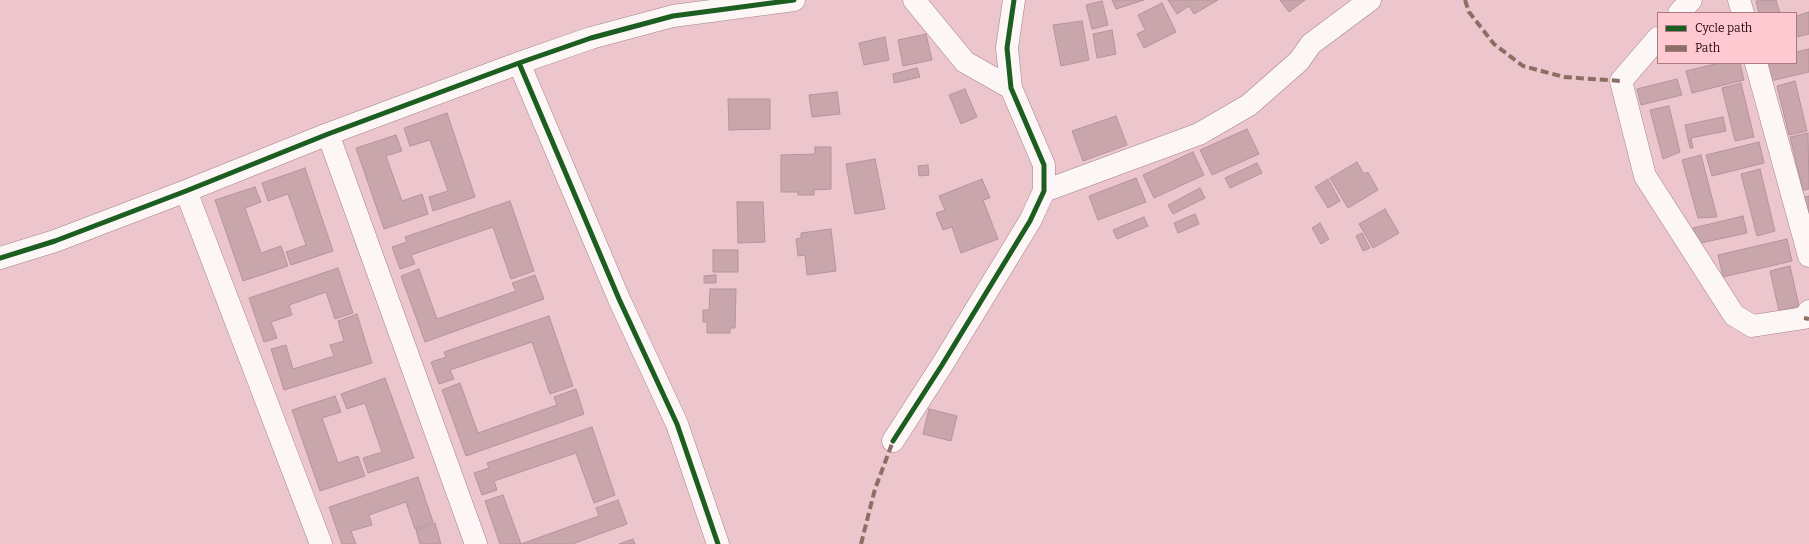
<!DOCTYPE html>
<style>
body{margin:0}
#map{position:relative;width:1809px;height:544px;overflow:hidden;background:#ecc6cc;font-family:Bitter,serif}
canvas{display:block}
.legend{position:absolute;left:1657px;top:12px;width:140px;height:52px;box-sizing:border-box;background:#ffc9d1;border:1px solid #a87b83;margin:0;padding:5px 7px;list-style:none;font-size:12px;color:#26070f}
.legend li{display:flex;align-items:center;gap:8px;height:20px}
.legend b{width:20px;border:1px solid #a87b83}
</style>
<div id="map">
<canvas width="1809" height="544"></canvas>
<ul class="legend">
<li><b style="height:5px;background:#1b5e20"></b>Cycle path</li>
<li><b style="height:5px;background:#8d6e63"></b>Path</li>
</ul>
</div>
<script>
const ctx = document.querySelector('canvas').getContext('2d');
ctx.lineJoin = 'round';
function fill(path, color) {
  ctx.fillStyle = color;
  ctx.fill(path, 'evenodd');
}
function shape(rows) {
  const path = new Path2D();
  for (const r of rows) {
    path.moveTo(r[0], r[1]);
    for (let i = 2; i < r.length; i += 2) path.lineTo(r[i], r[i + 1]);
  }
  return path;
}
function trace(path, color, width, dash) {
  ctx.strokeStyle = color;
  ctx.lineWidth = width;
  ctx.lineCap = dash ? 'butt' : 'round';
  ctx.setLineDash(dash || []);
  ctx.stroke(path);
}
const building = shape([
 [1112,0,1144,0,1116,9,1112,0],
 [1168,0,1218,0,1194,14,1189,6,1177,14,1168,0],
 [1280,0,1305,0,1289,12,1280,0],
 [1776,0,1780,13,1759,13,1756,1,1776,0],
 [1102,1,1108,25,1092,29,1086,5,1102,1],
 [1162,3,1176,32,1144,48,1137,34,1145,30,1138,15,1162,3],
 [1809,12,1809,34,1796,37,1796,16,1809,12],
 [1082,21,1089,60,1061,66,1053,25,1082,21],
 [1112,30,1116,54,1097,58,1093,34,1112,30],
 [926,34,932,60,903,66,898,40,926,34],
 [885,37,889,60,864,65,859,43,885,37],
 [1809,49,1809,72,1770,81,1766,63,1796,63,1796,52,1809,49],
 [1719,63,1740,63,1744,80,1692,93,1686,71,1719,63],
 [917,68,920,77,894,83,893,74,917,68],
 [1677,79,1682,95,1641,105,1637,89,1677,79],
 [1795,81,1807,131,1789,135,1777,86,1795,81],
 [1741,83,1754,137,1735,141,1722,88,1741,83],
 [965,89,977,117,961,124,949,95,965,89],
 [837,92,840,114,812,117,809,95,837,92],
 [728,99,770,99,770,129,729,130,728,99],
 [1669,106,1680,152,1663,159,1650,110,1669,106],
 [447,113,475,197,433,211,429,197,448,191,430,140,410,146,404,128,447,113],
 [1116,116,1127,145,1083,161,1072,131,1116,116],
 [1723,117,1726,131,1691,138,1693,148,1690,148,1685,125,1723,117],
 [1247,129,1259,154,1212,175,1200,150,1247,129],
 [1808,133,1809,189,1803,190,1790,137,1808,133],
 [396,135,402,151,386,156,402,201,422,194,428,214,384,229,356,148,396,135],
 [1759,142,1764,163,1712,176,1706,155,1759,142],
 [815,147,831,147,831,189,814,190,814,195,798,195,798,192,781,192,781,155,815,154,815,147],
 [1193,152,1204,175,1154,198,1143,175,1193,152],
 [1701,155,1717,217,1698,218,1682,160,1701,155],
 [875,159,885,209,855,214,846,164,875,159],
 [1357,162,1364,174,1368,172,1378,190,1348,208,1330,178,1357,162],
 [1257,163,1262,173,1230,188,1225,178,1257,163],
 [928,165,929,175,919,176,918,166,928,165],
 [305,168,333,251,291,265,286,252,306,245,288,194,268,201,262,183,305,168],
 [1760,169,1775,231,1757,236,1741,174,1760,169],
 [1136,178,1146,202,1098,220,1089,196,1136,178],
 [982,179,990,198,983,200,998,239,961,253,952,227,943,230,936,213,945,210,939,196,982,179],
 [1328,179,1340,201,1328,208,1315,187,1328,179],
 [255,187,261,202,245,208,261,253,281,246,288,266,243,281,215,200,255,187],
 [1200,188,1205,198,1173,214,1168,205,1200,188],
 [1809,196,1809,218,1800,198,1809,196],
 [510,201,534,271,511,279,493,227,411,255,415,264,400,269,392,247,407,242,405,237,510,201],
 [737,202,763,202,765,242,738,243,737,202],
 [1385,209,1399,233,1373,248,1359,224,1385,209],
 [1195,214,1199,224,1178,233,1174,223,1195,214],
 [1743,216,1747,233,1696,244,1693,228,1743,216],
 [1144,217,1148,226,1117,239,1113,230,1144,217],
 [1320,223,1329,239,1321,244,1312,228,1320,223],
 [831,229,836,271,807,275,805,255,798,256,796,239,801,238,801,233,831,229],
 [1362,233,1370,248,1363,251,1356,236,1362,233],
 [1787,239,1792,261,1723,277,1718,255,1787,239],
 [713,250,738,250,738,272,713,272,713,250],
 [1790,266,1799,306,1779,311,1770,271,1790,266],
 [338,268,353,313,335,319,326,292,289,305,292,315,271,322,277,338,264,342,249,298,338,268],
 [419,269,437,319,516,291,512,283,535,275,544,299,425,342,401,276,419,269],
 [716,275,716,283,704,283,704,276,716,275],
 [710,289,736,289,735,328,730,328,730,333,707,333,707,322,703,322,703,310,709,310,710,289],
 [357,314,372,363,284,390,271,349,286,345,293,369,334,356,330,345,344,341,338,321,357,314],
 [549,316,573,386,550,394,532,342,450,370,454,379,439,384,431,362,446,357,444,352,549,316],
 [385,378,414,458,368,473,363,458,382,452,365,403,347,409,341,394,385,378],
 [460,383,478,433,557,405,554,397,576,389,584,414,466,456,442,390,460,383],
 [335,396,341,412,322,418,338,463,358,456,365,476,320,491,292,410,335,396],
 [929,409,957,416,951,441,923,434,929,409],
 [592,427,615,495,594,503,576,453,494,481,497,490,482,495,474,473,489,468,487,463,592,427],
 [418,477,433,522,415,529,406,502,369,515,372,525,351,531,356,544,342,544,329,507,418,477],
 [503,495,521,544,500,544,485,501,503,495],
 [618,500,627,524,572,544,521,544,599,516,596,508,618,500],
 [435,523,441,544,420,544,416,530,435,523],
 [633,539,635,544,619,544,633,539]
]);
fill(building, '#c8a6ac');
trace(building, '#b4949a', 1);
const minor = shape([
 [914,0,965,62,1011,88],
 [1739,0,1743,13],
 [1679,13,1691,0],
 [1658,38,1621,81,1645,176,1734,315,1752,326,1804,318,1809,311],
 [519,63,619,299,677,424,718,544],
 [1756,63,1809,256],
 [328,134,476,544],
 [186,191,321,544],
 [1044,191,1199,134,1249,105,1299,61,1311,44,1370,0],
 [0,258,55,241,186,191,328,134,519,63,591,38,673,16,794,0],
 [893,441,942,365,1030,221,1044,191,1044,165,1011,88,1007,48,1014,0]
]);
trace(minor, '#a28388', 23);
trace(minor, '#fcf6f7', 22);
trace(shape([
 [1465,0,1469,12,1494,44,1523,66,1564,77,1621,81],
 [1804,318,1809,319],
 [861,544,875,489,893,441]
]), '#8d6e63', 4, [8, 4]);
trace(shape([
 [519,63,619,299,677,424,718,544],
 [0,258,55,241,186,191,328,134,519,63,591,38,673,16,794,0],
 [893,441,942,365,1030,221,1044,191,1044,165,1011,88,1007,48,1014,0]
]), '#1b5e20', 5);
</script>
